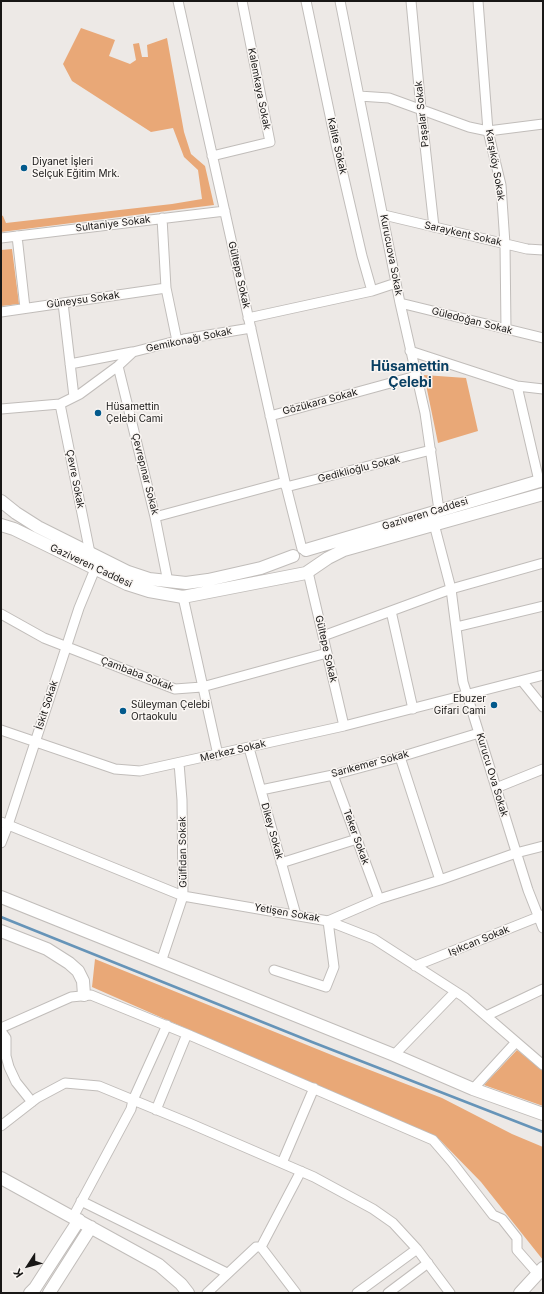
<!DOCTYPE html>
<meta charset="utf-8">
<style>
body{margin:0}
#map{position:relative;width:544px;height:1294px;overflow:hidden;background:#ede9e6;font-family:Inter,sans-serif}
canvas{display:block}
.frame{position:absolute;inset:0;border:2px solid #181716;pointer-events:none}
.north{position:absolute;left:8px;top:1246px;width:40px;height:40px;-webkit-text-stroke:3px #faf6f3;paint-order:stroke;rotate:234deg;font-size:11px;font-weight:700;line-height:16px;text-align:center;color:#181716}
.north::after{content:'';display:block;margin:auto;width:14px;height:18px;background:#181716;clip-path:polygon(50% 0,100% 100%,50% 72%,0 100%)}
</style>
<div id="map">
<canvas width="544" height="1294"></canvas>
<div class="frame"></div>
<div class="north">K</div>
</div>
<script>
const ctx = document.querySelector('canvas').getContext('2d');
ctx.lineJoin = 'round';
function fill(path, color) {
  ctx.fillStyle = color;
  ctx.fill(path, 'evenodd');
}
function shape(rows) {
  const path = new Path2D();
  for (const r of rows) {
    path.moveTo(r[0], r[1]);
    for (let i = 2; i < r.length; i += 2) path.lineTo(r[i], r[i + 1]);
  }
  return path;
}
function trace(path, color, width, dash) {
  ctx.strokeStyle = color;
  ctx.lineWidth = width;
  ctx.lineCap = dash ? 'butt' : 'round';
  ctx.setLineDash(dash || []);
  ctx.stroke(path);
}
function write(font, color, halo, rows, align = 'center') {
  ctx.font = font + ' Inter,sans-serif';
  ctx.lineWidth = 3;
  ctx.setLineDash([]);
  ctx.textBaseline = 'middle';
  ctx.strokeStyle = halo;
  ctx.fillStyle = color;
  for (const [text, x, y, turn = 0] of rows) {
    ctx.save();
    ctx.translate(x, y);
    ctx.rotate((+turn || 0) * Math.PI / 180);
    ctx.textAlign = isNaN(turn) ? turn : align;
    if (halo) ctx.strokeText(text, 0, 0);
    ctx.fillText(text, 0, 0);
    ctx.restore();
  }
}
fill(shape([
 [81,28,115,40,109,56,130,64,136,60,133,44,139,43,142,57,148,57,147,45,167,38,184,132,191,154,205,166,214,205,1,232,1,215,3,216,6,223,172,204,202,199,198,170,184,157,173,128,151,132,72,81,63,64],
 [12,249,19,304,1,306,1,250],
 [424,375,466,378,478,431,438,443],
 [95,959,344,1060,442,1098,512,1134,543,1147,543,1260,481,1182,440,1140,92,987],
 [517,1050,543,1071,543,1106,484,1085]
]), '#e9a877');
trace(shape([
 [1,917,312,1042,543,1132]
]), '#6694b8', 2.5);
const street = shape([
 [178,1,285,482,302,549],
 [306,1,336,144,362,256,372,291],
 [340,1,400,303,425,413,439,510],
 [411,1,421,109,434,227],
 [478,1,488,131,501,185,505,244,506,329],
 [359,96,389,98,469,127,488,131,543,124],
 [212,156,270,142,242,1],
 [384,215,527,249,543,250],
 [162,218,166,288,177,341],
 [17,236,25,308],
 [1,238,225,211],
 [63,303,74,397],
 [400,303,543,338],
 [1,312,166,288],
 [248,318,372,291,396,283],
 [410,351,517,386,543,389],
 [70,364,132,352],
 [118,366,155,517,168,582],
 [517,386,539,481],
 [60,404,90,553],
 [1,409,60,404,80,394,118,366,133,352,184,339,251,328],
 [270,416,416,376],
 [286,487,431,450],
 [155,517,285,482],
 [434,524,451,589,463,682,528,890,543,928],
 [308,572,344,726],
 [183,597,218,755],
 [391,611,413,709],
 [1,614,44,638,175,689,202,687,327,653],
 [456,627,543,606],
 [323,636,451,589,543,563],
 [522,681,543,707],
 [1,730,115,769,140,771,344,726,543,675],
 [249,748,296,915],
 [400,757,440,880],
 [333,775,379,899],
 [496,788,543,769],
 [261,790,333,775,400,757,479,733],
 [1,822,183,896,328,921,374,939,464,997,543,1065],
 [1,843,8,825,79,608,95,569],
 [281,863,357,839],
 [161,962,183,896,182,800,179,763],
 [415,966,543,915],
 [274,970,326,987,334,967,328,921,379,899,440,880,516,853,543,846],
 [486,1016,543,989],
 [1,1028,71,997,91,995,187,1034,433,1140,452,1162,493,1215,502,1219,517,1238,517,1250,538,1274],
 [1,1031,6,1038,6,1056,9,1067,16,1082,32,1102],
 [394,1055,455,992],
 [473,1089,516,1042],
 [156,1110,187,1034],
 [1,1126,37,1098,65,1083,99,1086,189,1123,314,1177,373,1209,393,1223,417,1249,450,1293],
 [282,1163,314,1088],
 [81,1201,227,1273],
 [73,1217,131,1109,133,1100,167,1025],
 [207,1293,256,1247,261,1247],
 [296,1293,261,1247,301,1171],
 [357,1293,417,1249],
 [388,1293,428,1263]
]);
const secondary = shape([
 [1,501,16,513,38,527,128,572,149,579,186,583,208,580,261,568,293,556],
 [1,525,14,529,127,584,149,591,183,597,306,573,328,558,344,550,543,494],
 [306,550,543,480],
 [1,897,394,1055,473,1089,543,1114],
 [1,931,47,949,69,963,78,971,83,981,84,995],
 [1,1178,159,1265,181,1284,188,1293],
 [30,1293,35,1288,79,1220],
 [49,1293,91,1227],
 [520,1293,543,1268]
]);
trace(street, '#c1bdba', 11);
trace(secondary, '#c1bdba', 14);
trace(street, '#fff', 9);
trace(secondary, '#fff', 12);
for (const [x, y, r, color] of [
 [24,168,4,"#035a8c"],
 [98,413,4,"#035a8c"],
 [494,705,4,"#035a8c"],
 [123,711,4,"#035a8c"]
]) {
  const dot = new Path2D();
  dot.arc(x, y, r, 0, 2 * Math.PI);
  ctx.fillStyle = color;
  ctx.fill(dot);
  trace(dot, '#faf6f3', 1.5);
}
write('10px', '#181716', '#faf6f3', [
 ["Kalemkaya Sokak",259,89,79],
 ["Paşalar Sokak",422,114,-96],
 ["Kalite Sokak",337,146,77],
 ["Karşıköy Sokak",495,165,80],
 ["Sultaniye Sokak",113,224,-7],
 ["Saraykent Sokak",463,234,13],
 ["Kurucuova Sokak",391,255,79],
 ["Gültepe Sokak",239,275,77],
 ["Güneysu Sokak",83,300,-8],
 ["Güledoğan Sokak",472,321,14],
 ["Gemikonağı Sokak",189,340,-12],
 ["Gözükara Sokak",320,402,-15],
 ["Gediklioğlu Sokak",359,469,-14],
 ["Çevrepınar Sokak",145,474,76],
 ["Çevre Sokak",75,479,79],
 ["Gaziveren Caddesi",425,514,-17],
 ["Gaziveren Caddesi",91,566,25],
 ["Gültepe Sokak",326,649,77],
 ["Çambaba Sokak",137,674,21],
 ["İskit Sokak",47,705,-72],
 ["Merkez Sokak",233,751,-13],
 ["Sarıkemer Sokak",370,764,-15],
 ["Kurucu Ova Sokak",492,775,73],
 ["Dikey Sokak",272,831,74],
 ["Teker Sokak",356,837,70],
 ["Gülfidan Sokak",183,852,-91],
 ["Yetişen Sokak",287,913,10],
 ["Işıkcan Sokak",479,941,-22]
]);
write('10px', '#181716', '#faf6f3', [
 ["Diyanet İşleri",32,162],
 ["Selçuk Eğitim Mrk.",32,174],
 ["Hüsamettin",106,407],
 ["Çelebi Cami",106,419],
 ["Ebuzer",486,699,"right"],
 ["Gifari Cami",486,711,"right"],
 ["Süleyman Çelebi",131,705],
 ["Ortaokulu",131,717]
], 'left');
write('bold 14px', '#093f62', '#faf6f3', [
 ["Hüsamettin",410,367],
 ["Çelebi",410,383]
]);
</script>
